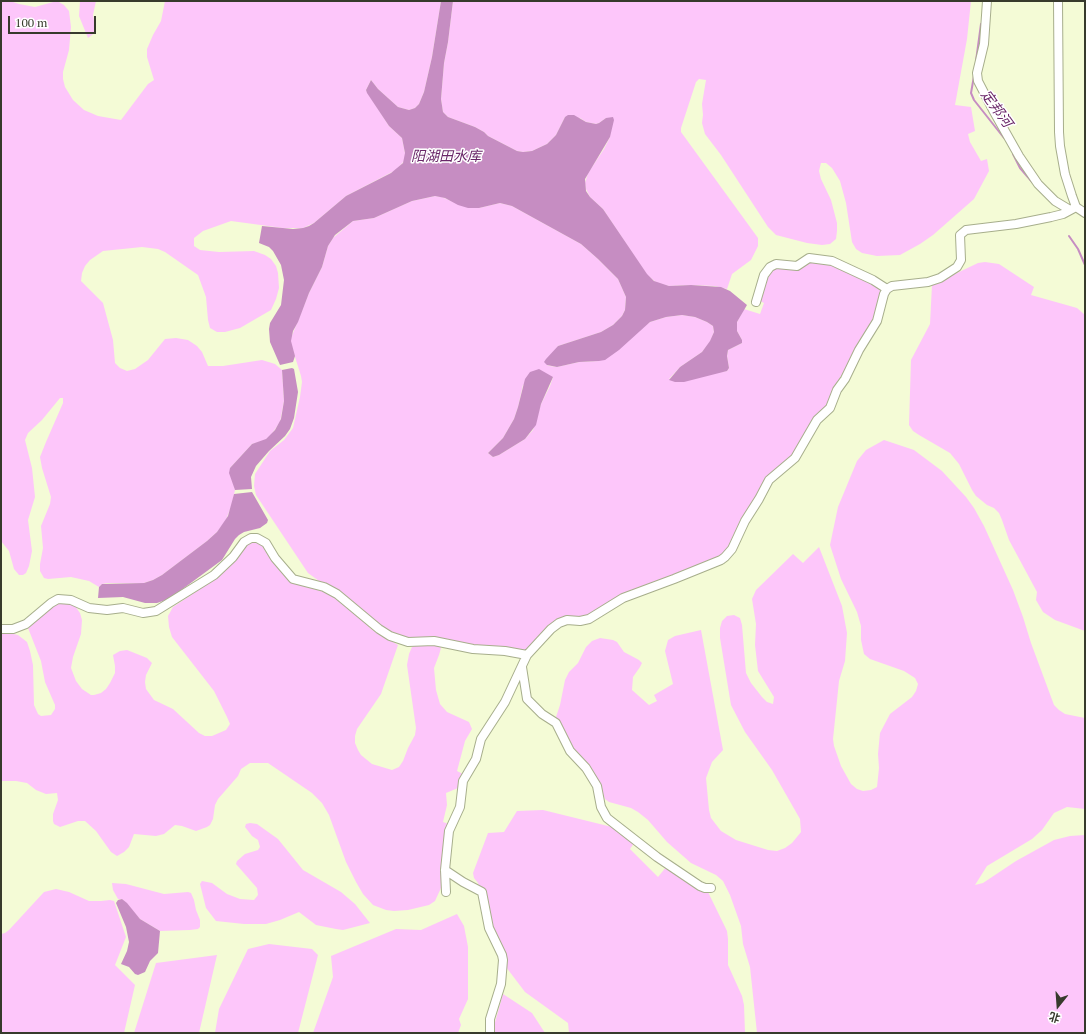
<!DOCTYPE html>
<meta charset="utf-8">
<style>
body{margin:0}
#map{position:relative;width:1086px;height:1034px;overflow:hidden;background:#f4fbd6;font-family:"PT Serif","Noto Sans SC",serif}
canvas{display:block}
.frame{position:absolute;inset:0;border:2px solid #373a2c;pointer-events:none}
.north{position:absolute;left:1038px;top:986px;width:40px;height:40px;-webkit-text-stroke:3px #fff;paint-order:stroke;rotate:197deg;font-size:11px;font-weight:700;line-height:16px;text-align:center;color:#373a2c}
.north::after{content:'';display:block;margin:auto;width:14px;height:18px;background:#373a2c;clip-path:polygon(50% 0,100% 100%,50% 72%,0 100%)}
.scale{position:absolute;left:8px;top:16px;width:88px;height:18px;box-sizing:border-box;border:2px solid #373a2c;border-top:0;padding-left:5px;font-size:12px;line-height:14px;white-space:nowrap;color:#373a2c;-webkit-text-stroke:3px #fff;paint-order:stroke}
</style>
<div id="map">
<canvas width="1086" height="1034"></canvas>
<div class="frame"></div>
<div class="north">北</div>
<div class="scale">100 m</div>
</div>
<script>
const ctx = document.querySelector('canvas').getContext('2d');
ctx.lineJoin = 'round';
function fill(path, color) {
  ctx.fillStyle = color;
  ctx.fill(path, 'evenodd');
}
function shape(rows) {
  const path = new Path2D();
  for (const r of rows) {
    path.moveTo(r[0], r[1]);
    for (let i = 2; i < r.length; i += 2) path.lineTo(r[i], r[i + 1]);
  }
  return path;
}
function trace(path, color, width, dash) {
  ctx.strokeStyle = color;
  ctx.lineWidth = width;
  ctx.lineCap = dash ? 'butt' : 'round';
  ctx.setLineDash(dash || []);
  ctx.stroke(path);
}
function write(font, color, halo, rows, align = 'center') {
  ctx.font = font + ' "PT Serif","Noto Sans SC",serif';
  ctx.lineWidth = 3;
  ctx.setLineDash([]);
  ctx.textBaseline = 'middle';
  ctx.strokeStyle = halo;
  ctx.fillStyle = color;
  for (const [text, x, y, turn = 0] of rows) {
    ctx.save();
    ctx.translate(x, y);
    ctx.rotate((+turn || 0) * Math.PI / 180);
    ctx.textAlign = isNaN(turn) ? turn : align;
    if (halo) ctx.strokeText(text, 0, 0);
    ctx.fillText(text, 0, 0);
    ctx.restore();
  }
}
fill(shape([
 [1,1,10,1,19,4,35,7,57,1,64,5,69,11,71,27,69,50,63,72,63,79,65,87,73,100,84,110,98,116,121,120,148,84,154,80,147,57,147,49,153,35,161,21,165,1,441,1,432,57,424,92,419,104,415,108,409,110,398,107,378,89,371,80,366,90,389,126,402,138,405,153,405,160,396,170,346,196,314,223,303,228,283,228,231,221,203,231,194,238,194,246,200,250,219,252,254,251,265,255,271,259,276,266,278,273,279,288,276,299,271,310,240,328,225,332,217,332,210,328,208,320,206,297,198,275,165,252,158,249,142,247,103,251,90,260,85,266,82,273,81,281,103,303,113,340,115,363,120,368,127,371,135,369,148,360,165,339,176,338,188,340,197,346,202,352,208,366,223,366,262,360,275,364,282,370,284,401,280,422,271,435,264,441,252,444,230,468,235,490,231,507,225,522,217,532,207,541,162,575,153,580,144,583,107,583,102,584,99,587,89,581,71,577,48,579,44,578,40,571,40,564,43,548,41,526,50,504,51,497,42,468,40,457,46,442,63,403,63,398,60,398,42,420,28,433,25,440,32,468,35,497,28,520,32,551,29,566,26,573,23,575,19,575,14,569,9,551,1,541],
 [80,1,96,1,93,15,96,32,88,38,79,16],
 [453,1,971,1,967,39,955,105,971,107,975,131,968,134,970,142,981,161,987,159,989,171,974,199,933,235,920,244,900,255,877,256,862,253,856,249,852,242,846,203,840,181,832,168,826,163,821,163,819,171,821,179,831,200,837,223,837,231,836,239,830,244,822,245,807,243,776,235,768,227,721,155,705,134,702,123,703,115,702,104,706,80,699,79,696,82,681,128,681,132,758,238,758,246,751,260,732,274,727,289,715,286,691,285,669,286,657,283,647,275,603,209,590,197,586,189,585,183,588,173,604,149,610,137,606,118,599,123,596,124,586,122,580,118,565,117,556,135,547,144,532,151,523,152,517,151,488,136,484,132,475,127,448,117,443,112,441,99,444,63,448,42],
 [435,196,442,197,451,201,479,208,500,203,512,206,581,244,598,259,618,279,626,297,625,310,622,316,613,325,601,332,558,346,547,365,550,366,557,367,579,362,599,361,650,322,666,317,682,315,695,317,707,322,713,326,714,332,710,342,702,352,680,367,669,379,727,371,729,368,727,356,728,350,742,343,742,340,737,331,737,322,744,309,760,314,764,303,758,300,766,274,775,267,801,267,815,261,826,263,843,269,882,289,873,320,856,348,841,376,833,388,827,406,814,418,791,456,765,478,756,497,741,519,726,551,719,557,673,576,621,594,587,616,580,617,566,616,557,619,548,626,528,650,520,650,417,641,394,635,308,573,256,495,254,486,255,474,270,451,284,440,293,428,300,397,302,382,301,376,291,344,291,338,309,293,322,267,328,246,333,238,353,221,374,218,412,201],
 [553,377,550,386,541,404,533,430,525,439,499,455,493,457,488,453,503,438,514,419,518,407,523,385],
 [985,262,999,264,1034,287,1031,295,1077,308,1085,315,1085,631,1055,620,1043,612,1036,600,1037,592,1009,540,1002,520,999,513,994,508,987,505,976,496,972,490,959,464,950,453,919,435,913,431,909,425,911,360,930,324,932,285,978,263],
 [884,440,914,450,942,471,966,497,974,508,984,526,1013,590,1023,617,1031,643,1054,705,1059,710,1065,714,1085,718,1085,809,1067,807,1054,813,1042,830,1032,839,987,866,975,885,983,883,1016,861,1054,840,1070,836,1085,835,1085,1033,757,1033,750,967,743,944,741,926,730,895,723,881,716,875,691,863,667,842,648,820,638,812,631,808,609,802,605,799,599,783,569,746,556,722,556,717,560,705,565,680,569,672,578,663,586,647,592,641,600,638,613,640,617,642,624,652,639,660,642,663,640,667,633,677,632,690,649,705,657,701,654,695,673,684,665,651,668,640,675,636,701,630,723,750,712,762,706,778,709,810,711,818,721,831,736,840,768,850,777,851,785,848,792,843,801,832,800,819,772,770,745,732,731,705,720,638,720,628,722,621,727,616,734,615,740,618,742,625,746,673,751,683,762,697,767,702,773,704,774,697,758,671,755,645,756,624,752,599,756,590,793,554,803,563,819,547,842,606,847,633,845,661,839,681,833,739,834,746,841,766,851,784,857,789,863,791,871,790,877,787,879,768,878,754,880,733,890,714,912,697,916,691,918,684,915,678,904,671,870,659,864,654,861,640,861,626,857,612,841,579,830,545,838,507,857,461,866,450],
 [251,542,258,543,267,549,290,580,299,585,332,594,350,605,371,629,398,645,381,694,357,729,355,736,355,743,358,750,361,755,372,764,392,770,399,767,403,761,408,748,415,735,416,728,407,665,409,654,412,647,418,645,439,645,441,648,439,655,434,668,436,690,440,704,447,712,469,722,472,729,465,741,457,771,463,774,458,788,446,793,447,805,443,822,449,824,443,856,441,888,435,901,429,905,408,910,394,911,386,910,373,905,363,894,356,882,346,862,329,815,322,803,312,793,268,763,250,763,241,769,238,776,218,799,215,805,213,819,210,825,207,827,196,831,182,826,175,825,164,834,156,836,134,834,129,847,124,852,117,856,111,852,96,831,85,821,78,821,60,827,54,824,53,821,53,814,58,800,57,793,46,794,36,790,27,783,16,781,1,781,1,631,18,635,27,642,30,651,33,665,34,705,38,714,41,716,51,715,55,709,55,705,45,682,41,661,28,628,55,605,65,601,75,606,80,613,82,620,81,634,73,657,71,668,76,681,82,689,91,695,94,695,101,693,106,689,110,683,115,673,115,666,113,655,120,651,127,650,147,658,152,663,146,675,145,682,146,689,154,700,173,709,199,733,205,736,212,736,226,730,230,724,227,717,214,691,172,637,169,627,168,616,173,607,221,575,248,544],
 [543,810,612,827,634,843,630,849,658,877,667,866,708,892,727,931,728,939,728,965,742,996,744,1005,745,1033,569,1033,568,1023,525,992,506,967,478,883,474,878,473,873,488,833,504,832,517,811],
 [250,823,257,824,278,839,303,870,341,892,355,904,370,923,343,930,336,929,316,925,299,912,280,920,266,924,244,924,216,921,206,908,200,884,202,881,212,883,227,894,240,899,254,900,258,895,257,888,236,864,237,861,245,854,258,850,260,847,258,840,252,836,245,827,246,824],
 [112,883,126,884,164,894,188,892,191,893,194,900,196,910,200,920,200,927,198,929,190,930,160,931,140,919,122,899,118,899,113,890],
 [56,889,69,892,89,901,101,901,110,900,114,901,126,937,115,965,135,985,124,1033,1,1033,1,934,5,933,9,930,44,892],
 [457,914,464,926,468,947,468,999,459,1019,461,1025,458,1033,313,1033,333,977,331,956,396,929,421,930],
 [269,944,312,949,318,955,298,1033,215,1033,219,1009,248,949],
 [217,955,199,1033,134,1033,156,963],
 [503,994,532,1013,545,1033,492,1033]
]), '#fdc6fa');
fill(shape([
 [441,1,453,1,448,42,444,63,441,99,443,112,448,117,475,127,484,132,488,136,517,151,523,152,532,151,547,144,556,135,565,117,568,115,574,115,586,122,596,124,599,123,606,118,613,117,614,120,610,137,585,179,586,191,590,197,603,209,647,274,654,281,669,286,691,285,721,287,730,291,747,305,737,322,737,331,742,340,742,343,728,350,727,356,729,368,727,371,684,382,675,382,669,380,680,367,702,352,710,341,714,332,713,326,707,322,695,317,682,315,666,317,650,322,619,350,605,360,599,361,579,362,557,367,547,365,544,362,546,359,558,346,601,332,613,325,622,316,625,310,626,297,618,279,598,259,581,244,512,206,500,203,479,208,468,208,458,205,445,198,435,196,412,201,374,218,353,221,335,235,328,246,322,267,309,293,298,322,293,331,291,341,295,356,293,362,280,365,270,342,269,329,270,323,281,305,284,280,281,265,273,251,269,247,259,243,262,226,293,229,303,228,309,226,314,223,346,196,391,173,403,163,405,153,402,138,389,126,367,93,366,90,371,80,378,89,398,107,409,110,415,108,419,104,424,92,432,57],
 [292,368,294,369,298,392,294,418,290,429,285,436,269,451,256,466,251,477,252,489,235,490,229,473,230,468,252,444,266,439,275,430,281,419,284,401,282,370],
 [539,369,553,377,541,404,536,425,525,439,499,455,493,457,488,453,503,438,514,419,518,407,525,379,530,372],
 [252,492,268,520,267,523,260,528,244,532,239,535,235,539,222,560,169,599,157,603,145,603,123,597,98,598,99,587,102,584,144,583,153,580,162,575,207,541,217,532,228,516,234,494],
 [122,899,127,903,140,919,160,931,158,953,150,961,145,972,138,975,135,974,129,967,121,964,127,951,129,942,126,927,116,903,118,900]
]), '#c68dc2');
trace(shape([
 [976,61,981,24],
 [974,76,971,93,974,100,1004,138],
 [1013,154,1020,168,1033,183],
 [1069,236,1078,249,1085,265]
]), '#c68dc2', 2);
const minor = shape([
 [987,1,984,44,977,73,978,81,993,110,1019,156,1038,184,1055,201,1070,210],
 [1058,1,1059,132,1060,146,1065,174,1072,196,1076,207,1085,213],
 [756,302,764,275,770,267,776,264,797,266,809,258,832,261,873,280,887,289],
 [1,629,13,629,26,624,51,603,58,599,71,600,89,608,107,610,123,608,143,613,156,611,214,575,233,557,244,542,251,538,257,538,266,543,275,558,293,579,324,587,337,594,379,629,390,636,408,642,434,641,473,649,505,651,527,655],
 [522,667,527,699,542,714,556,723,570,751,586,768,597,786,601,807,607,818,657,857,700,886,705,888,711,888],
 [445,870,463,882,482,892,489,928,502,955,503,960,501,984,490,1019,490,1033],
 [446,892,445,870,449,831,460,807,463,781,476,759,481,739,505,702,527,655,551,629,559,623,567,620,580,621,589,619,623,598,674,579,721,560,725,557,732,549,745,521,759,499,769,480,795,458,817,420,830,408,837,390,845,379,859,350,877,321,884,294,887,289,892,286,928,282,940,278,957,267,961,260,960,235,966,230,1016,224,1051,217,1063,214,1076,207]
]);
trace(minor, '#a7ae8c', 10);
trace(minor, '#fff', 8);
write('italic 14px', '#692668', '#fff', [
 ["定邦河",996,109,54],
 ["阳湖田水库",446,157]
]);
</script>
